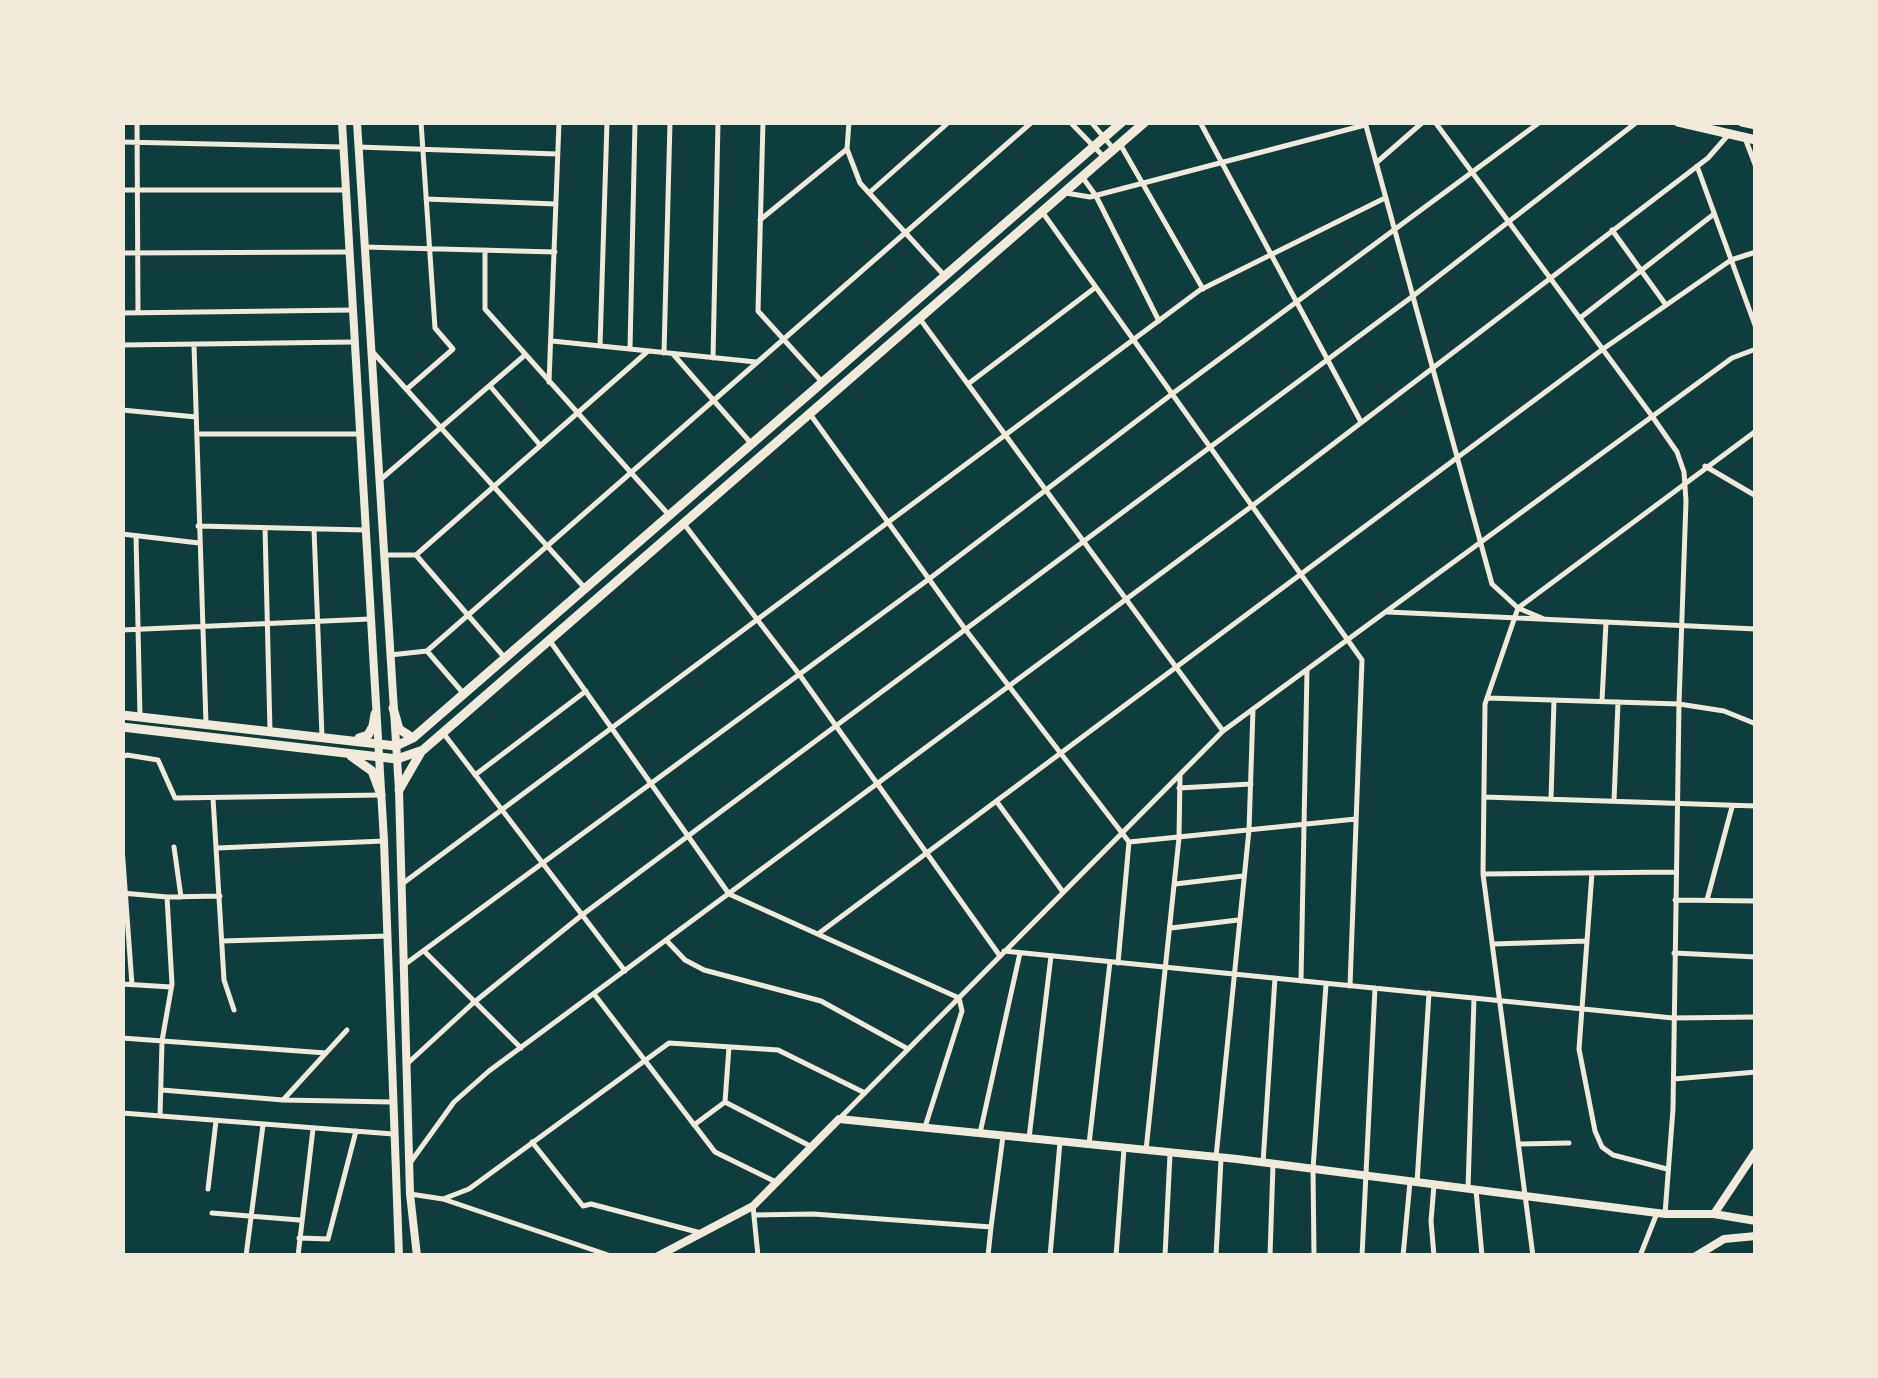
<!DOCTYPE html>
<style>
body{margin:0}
#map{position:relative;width:1878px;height:1378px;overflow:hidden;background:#0f3d3e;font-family:Spectral,serif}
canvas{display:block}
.frame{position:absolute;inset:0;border:125px solid #f1e9da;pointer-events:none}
</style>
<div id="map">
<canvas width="1878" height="1378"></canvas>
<div class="frame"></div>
</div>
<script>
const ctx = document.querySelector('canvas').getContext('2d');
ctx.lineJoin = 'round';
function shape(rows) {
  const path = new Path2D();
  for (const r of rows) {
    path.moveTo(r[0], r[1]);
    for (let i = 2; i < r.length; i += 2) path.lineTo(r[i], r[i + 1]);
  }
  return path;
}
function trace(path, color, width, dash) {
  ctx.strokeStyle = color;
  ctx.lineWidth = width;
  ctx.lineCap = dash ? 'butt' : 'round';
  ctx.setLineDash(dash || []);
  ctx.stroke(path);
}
trace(shape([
 [137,122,138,312],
 [763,122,758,311,823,383],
 [849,122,847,149,860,183,943,274],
 [1070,122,1103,156],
 [1091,122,1112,147],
 [1200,122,1361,422],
 [1365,122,1492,584,1518,608,1544,619],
 [1435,122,1652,416,1677,452,1684,472,1686,501,1679,704,1673,1109,1665,1214],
 [1745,138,1756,167],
 [122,142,343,147],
 [1120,144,1203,289],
 [358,147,557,154],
 [1376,163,1423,122],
 [1697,166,1756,328],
 [1083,178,1096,196,1159,321],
 [122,190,344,190],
 [869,193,949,122],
 [1066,193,1090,197,1365,125],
 [426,199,556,204],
 [1043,213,1362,660,1350,986],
 [760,220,847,149],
 [1612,230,1666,305],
 [364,247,555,252],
 [485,250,485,309,668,514],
 [122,253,349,252],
 [122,313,353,310],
 [1580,318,1714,214],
 [920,319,1223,731],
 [552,341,756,362],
 [122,345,354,342],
 [194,345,206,724],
 [600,346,607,122],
 [630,349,635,122],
 [371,350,584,587],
 [664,353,670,122],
 [673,354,750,442],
 [713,358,718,122],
 [549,382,559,122],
 [968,384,1096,287],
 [490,386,540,445],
 [407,389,453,349,435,328,421,122],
 [122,410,196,417],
 [810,414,965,629,1129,842,1356,819],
 [197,434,359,434],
 [1705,466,1756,496],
 [380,480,525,355],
 [684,524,799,674,1000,956],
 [198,526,365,530],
 [265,528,270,731],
 [314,529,322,737],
 [122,534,199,543],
 [136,536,140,717],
 [383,555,416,555,648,351],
 [416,555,505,658],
 [1388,612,1756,629],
 [122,630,370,619],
 [550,641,729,894,959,998,962,1011,925,1127],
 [427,651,464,694],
 [390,655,427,651,1032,122],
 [1488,698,1679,704,1724,711,1756,724],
 [1602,701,1606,622],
 [444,734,625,971],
 [122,757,127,755,158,760,175,798,381,795],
 [475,775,586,691],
 [1179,788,1251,784],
 [1484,797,1756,806],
 [213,798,224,980,234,1010],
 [1551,799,1554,700],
 [1614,801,1618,702],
 [997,802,1063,892],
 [122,847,132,985],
 [174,847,181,897],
 [217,848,384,841],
 [1592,873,1579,1049,1595,1131,1602,1147,1613,1155,1667,1169],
 [1483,874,1675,872],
 [402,884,1200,290,1385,198],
 [1175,884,1243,876],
 [122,893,167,897,220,896],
 [1675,900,1756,901],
 [1707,900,1732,807],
 [1171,928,1238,920],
 [818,934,1603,349,1731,260,1756,252],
 [666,940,685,960,704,970,821,1001,908,1049],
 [222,941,388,936],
 [1493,944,1587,941],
 [424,951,521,1048],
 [1004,951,1673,1018,1756,1017],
 [1674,953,1756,957],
 [1118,963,1129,842],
 [404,965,929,579,1172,394,1540,122],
 [1301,981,1307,670],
 [122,984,171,987],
 [594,994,715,1152,776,1182],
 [347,1030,283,1100,392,1102],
 [122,1038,326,1053],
 [408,1063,472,1004,582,915,1413,296,1637,122],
 [1674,1079,1756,1072],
 [162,1090,283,1100],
 [725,1102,729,1047],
 [122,1113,393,1134],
 [160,1116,162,1041,172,984,167,897],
 [839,1119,1223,731,1732,358,1756,349],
 [694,1125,725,1102,812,1147],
 [980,1133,1020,953],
 [1029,1138,1051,956],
 [532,1142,583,1206,591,1204,701,1233],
 [1089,1144,1110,962],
 [1520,1144,1569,1143],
 [1146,1150,1179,838,1180,775],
 [1216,1157,1249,830,1253,709],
 [410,1163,454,1102,489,1071,1252,506,1708,158,1729,134],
 [1263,1163,1275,978],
 [1417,1183,1429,993],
 [1434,1185,1431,1221,1434,1256],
 [208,1189,216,1121],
 [1468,1189,1474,998],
 [1476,1190,1482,1256],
 [410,1194,443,1199,611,1256],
 [443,1199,469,1189,669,1043,778,1050,865,1093],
 [753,1206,758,1256],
 [212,1213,299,1220],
 [754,1215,813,1214,991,1227,988,1256],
 [991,1227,1003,1136],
 [299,1238,328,1239,356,1131],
 [246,1256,263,1125],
 [298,1256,313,1129],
 [1050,1256,1060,1142],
 [1116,1256,1124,1149],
 [1165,1256,1170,1154],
 [1216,1256,1221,1159],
 [1270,1256,1273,1164],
 [1314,1256,1313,1169,1326,984],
 [1362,1256,1375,988],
 [1403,1256,1410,1182],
 [1533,1256,1483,874,1485,704,1518,608,1756,431],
 [1640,1256,1657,1213]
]), '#f1e9da', 5);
trace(shape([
 [1714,1214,1756,1151],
 [658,1256,753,1206,839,1119,1237,1159,1665,1214,1714,1214,1756,1221],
 [1696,1256,1724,1239,1756,1236]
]), '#f1e9da', 8);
trace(shape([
 [342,122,384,841,399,1256],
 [357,122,399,790,410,1194,417,1256]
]), '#f1e9da', 8);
trace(shape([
 [1678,122,1756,140],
 [1742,122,1756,125],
 [393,708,399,729,413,738],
 [122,715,396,746,413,738,1122,122],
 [122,727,397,759,423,750,1145,122],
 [359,738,368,735,373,726,375,714],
 [351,756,372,771,381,795],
 [399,790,421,752]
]), '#f1e9da', 9);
</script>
